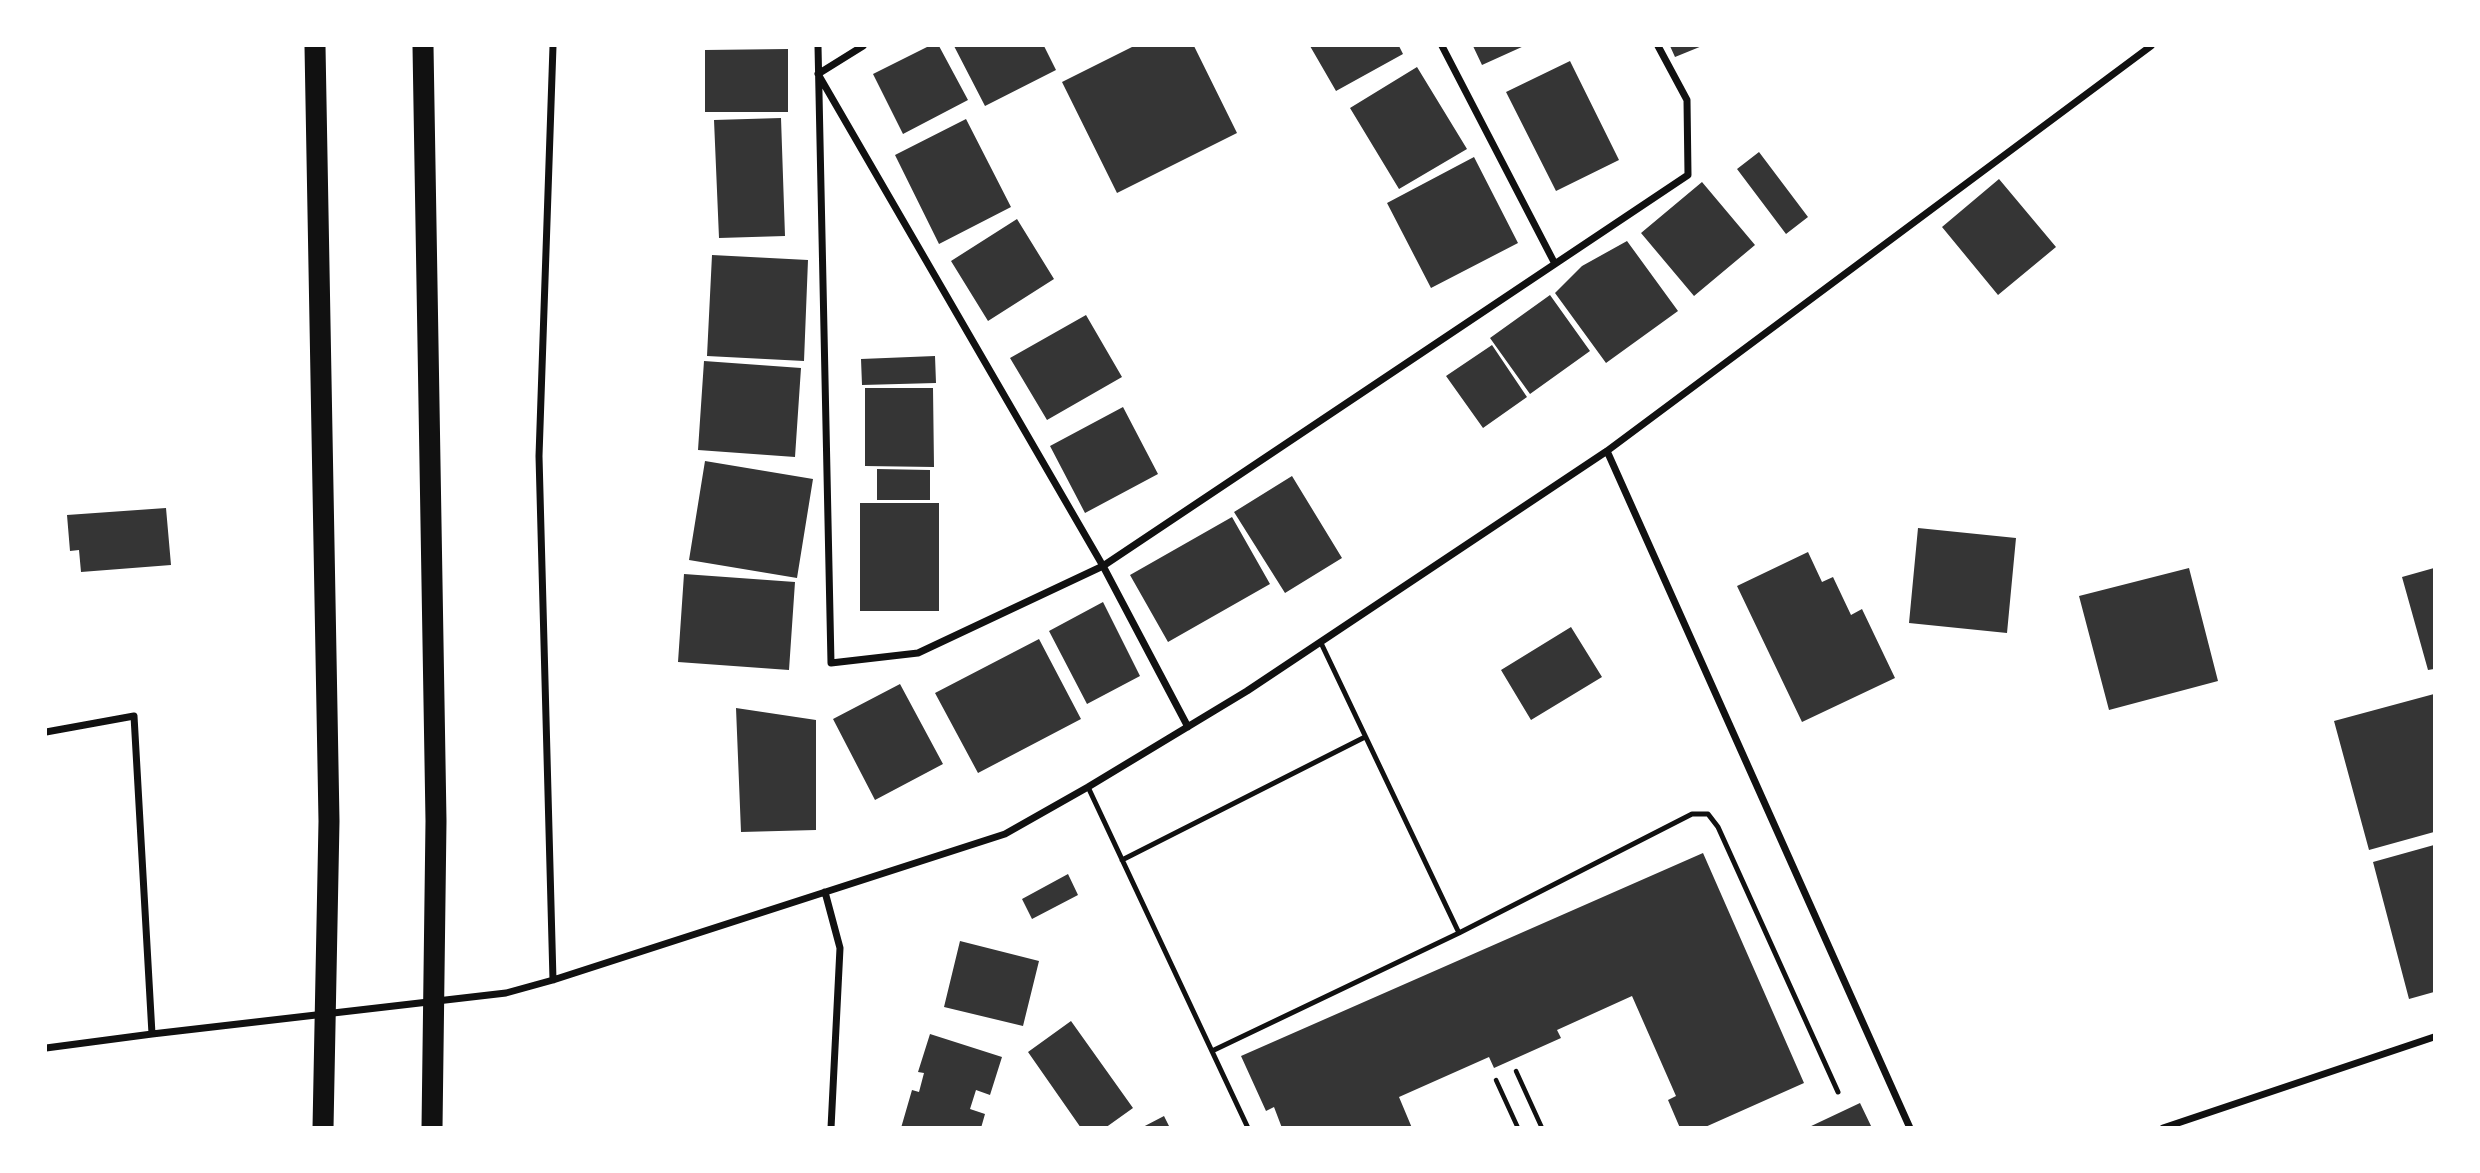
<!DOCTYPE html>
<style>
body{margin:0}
#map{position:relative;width:2480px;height:1173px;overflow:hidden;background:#fff;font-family:Helvetica,sans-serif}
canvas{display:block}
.frame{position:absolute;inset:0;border:47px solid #fff;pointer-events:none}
</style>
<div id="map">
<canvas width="2480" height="1173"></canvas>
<div class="frame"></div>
</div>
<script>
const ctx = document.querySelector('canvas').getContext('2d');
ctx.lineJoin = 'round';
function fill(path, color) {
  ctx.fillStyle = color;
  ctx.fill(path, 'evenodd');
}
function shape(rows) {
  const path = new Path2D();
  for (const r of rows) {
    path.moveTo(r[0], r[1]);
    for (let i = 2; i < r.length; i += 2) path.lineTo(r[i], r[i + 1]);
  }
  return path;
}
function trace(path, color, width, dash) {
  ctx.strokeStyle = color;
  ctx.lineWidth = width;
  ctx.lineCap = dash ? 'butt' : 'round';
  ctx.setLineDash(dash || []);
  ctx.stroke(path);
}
fill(shape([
 [929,46,939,46,968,100,903,134,873,74],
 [954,46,1044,46,1056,70,985,106],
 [1134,46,1194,46,1237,133,1117,193,1062,82],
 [1310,46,1399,46,1403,54,1336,91],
 [1473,46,1524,46,1482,65],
 [1670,46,1702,46,1675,57],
 [788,49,788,112,705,112,705,50],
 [1570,61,1619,160,1556,191,1506,92],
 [1417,67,1467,149,1399,189,1350,108],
 [781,118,785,236,719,238,714,120],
 [966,119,1011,207,939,244,895,155],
 [1759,152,1808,217,1786,234,1737,169],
 [1474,157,1518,243,1431,288,1387,203],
 [1999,179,2056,247,1998,295,1942,227],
 [1702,182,1755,245,1694,296,1641,233],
 [1017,219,1054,279,988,321,951,261],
 [1627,241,1678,311,1606,363,1555,293,1582,266],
 [712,255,808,260,804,361,707,356],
 [1550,295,1590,351,1530,394,1490,338],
 [1086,315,1122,377,1047,420,1010,358],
 [1492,345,1527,397,1483,428,1446,376],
 [935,356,936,383,862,385,861,359],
 [704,361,801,368,795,457,698,450],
 [865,388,933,388,934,467,865,466],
 [1123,407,1158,474,1085,513,1050,446],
 [705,461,813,479,797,578,689,560],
 [877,469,930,470,930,500,877,500],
 [1292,476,1342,558,1285,593,1234,512],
 [860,503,939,503,939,611,860,611],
 [166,508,171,565,81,572,79,550,70,551,67,515],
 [1232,517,1270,584,1168,642,1130,575],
 [1918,528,2016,538,2007,633,1909,623],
 [1808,552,1822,582,1833,577,1851,615,1862,609,1895,678,1802,722,1737,586],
 [2189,568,2218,681,2109,710,2079,596],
 [2434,568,2434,669,2428,670,2402,577],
 [684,574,795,582,789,670,678,662],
 [1103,602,1140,676,1087,704,1049,631],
 [1571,627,1602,677,1531,720,1501,670],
 [1039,639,1081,719,978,773,935,693],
 [900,684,943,764,875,800,833,719],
 [2434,694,2434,832,2369,850,2334,721],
 [736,708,816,720,816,830,741,832],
 [2434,845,2434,992,2409,999,2373,862],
 [1703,853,1804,1083,1703,1128,1680,1128,1668,1100,1676,1096,1632,996,1557,1030,1561,1038,1494,1068,1489,1057,1399,1097,1412,1128,1282,1128,1274,1107,1266,1111,1241,1056],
 [1068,874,1078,895,1032,919,1022,899],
 [960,941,1039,961,1023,1026,944,1007],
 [1071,1021,1133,1108,1105,1128,1081,1128,1028,1052],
 [930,1034,1002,1057,990,1095,976,1090,970,1109,985,1114,981,1128,901,1128,912,1090,919,1092,924,1073,918,1072],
 [1860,1103,1872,1128,1807,1128],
 [1164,1116,1170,1128,1141,1128]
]), '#353535');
trace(shape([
 [1516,1071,1542,1128],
 [1496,1080,1518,1128]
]), '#111', 4.5);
trace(shape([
 [1321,643,1459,933],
 [1088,787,1248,1128],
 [1122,860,1365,737],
 [1212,1051,1459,933,1692,814,1708,814,1718,827,1838,1092]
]), '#111', 5);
trace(shape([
 [818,46,831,663,918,653,1103,566,1688,175,1687,100,1658,46],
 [863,46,818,74,1103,566,1188,727],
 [1442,46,1554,262],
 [1607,451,1910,1128],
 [46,732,134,716,152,1034],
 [825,892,840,948,831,1128],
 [553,980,539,456,553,46],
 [46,1048,152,1034,506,993,553,980,1005,834,1088,787,1247,691,1607,451,2151,46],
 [2163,1128,2434,1037]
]), '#111', 7);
trace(shape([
 [315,46,329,821,323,1128],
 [423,46,436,821,432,1128]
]), '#111', 21);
</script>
